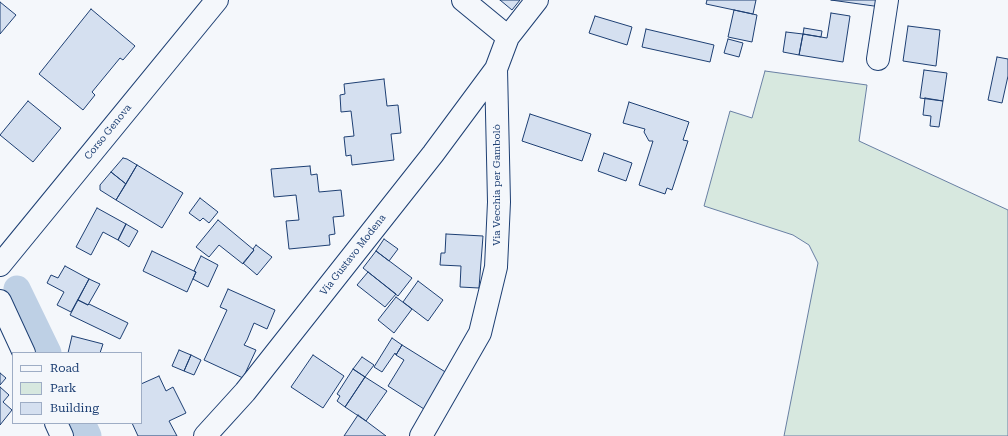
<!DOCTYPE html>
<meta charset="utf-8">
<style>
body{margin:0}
#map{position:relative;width:1008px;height:436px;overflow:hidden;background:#f4f7fb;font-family:"Roboto Serif",serif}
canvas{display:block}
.legend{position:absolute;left:12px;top:352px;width:130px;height:72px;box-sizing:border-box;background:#f4f7fb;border:1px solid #9eadc5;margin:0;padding:5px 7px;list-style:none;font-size:12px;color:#1d3f73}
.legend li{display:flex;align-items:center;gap:8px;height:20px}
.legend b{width:20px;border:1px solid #9eadc5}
</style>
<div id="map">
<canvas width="1008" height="436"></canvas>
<ul class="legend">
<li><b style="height:5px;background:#f4f7fb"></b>Road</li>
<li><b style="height:11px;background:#d7e8df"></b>Park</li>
<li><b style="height:11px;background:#d5e0f0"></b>Building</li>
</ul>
</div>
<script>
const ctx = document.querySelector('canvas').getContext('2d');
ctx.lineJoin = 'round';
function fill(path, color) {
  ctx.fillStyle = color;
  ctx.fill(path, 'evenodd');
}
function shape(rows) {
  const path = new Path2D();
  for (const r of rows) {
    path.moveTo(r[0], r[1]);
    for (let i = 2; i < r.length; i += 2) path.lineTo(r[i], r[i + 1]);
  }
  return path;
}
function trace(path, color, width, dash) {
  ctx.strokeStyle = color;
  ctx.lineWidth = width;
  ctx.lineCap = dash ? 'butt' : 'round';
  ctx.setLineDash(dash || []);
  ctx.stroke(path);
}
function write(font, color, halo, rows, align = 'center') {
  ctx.font = font + ' "Roboto Serif",serif';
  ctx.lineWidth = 3;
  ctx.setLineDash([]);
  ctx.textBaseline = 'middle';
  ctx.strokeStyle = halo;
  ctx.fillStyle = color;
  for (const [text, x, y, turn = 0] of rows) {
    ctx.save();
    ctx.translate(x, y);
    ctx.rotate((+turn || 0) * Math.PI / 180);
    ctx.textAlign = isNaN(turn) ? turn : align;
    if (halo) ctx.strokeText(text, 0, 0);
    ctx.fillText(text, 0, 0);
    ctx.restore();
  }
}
const green = shape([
 [765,71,867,85,859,141,1008,210,1008,436,784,436,818,263,809,245,793,235,704,206,730,111,752,118,765,71]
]);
fill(green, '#d7e8df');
trace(green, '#687fa3', 1);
trace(shape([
 [17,289,48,353],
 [82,423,88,436]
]), '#bed0e5', 27);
const building = shape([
 [500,0,520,0,512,10,500,0],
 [707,0,756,0,753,14,706,4,707,0],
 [831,0,882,0,881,7,831,0],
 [0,2,16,15,0,34,0,2],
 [91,9,135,46,123,60,120,58,92,92,95,95,83,110,39,74,91,9],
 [734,10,757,15,752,42,728,37,734,10],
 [831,13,850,16,843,62,799,55,803,34,827,38,831,13],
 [595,16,632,27,627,45,589,33,595,16],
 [908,26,940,30,936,66,903,61,908,26],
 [804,28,822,31,821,37,803,34,804,28],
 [646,29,714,45,710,62,642,47,646,29],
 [786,32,803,34,799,55,783,52,786,32],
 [728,39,743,43,739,57,724,53,728,39],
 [997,57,1008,59,1008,76,1002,103,988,100,997,57],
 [924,70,947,73,943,101,920,98,924,70],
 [384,79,387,106,398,105,401,133,391,134,394,160,352,165,351,155,346,156,344,137,354,136,351,111,341,112,340,95,345,94,344,84,384,79],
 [925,98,943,101,939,127,930,126,931,116,923,115,925,98],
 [28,101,61,128,33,162,0,135,28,101],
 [629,102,689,122,683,140,688,141,672,190,667,188,665,194,639,185,653,141,649,141,644,132,645,129,623,123,629,102],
 [530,114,591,134,582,161,522,141,530,114],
 [604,153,632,163,626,181,598,171,604,153],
 [123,158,127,159,137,165,126,184,111,172,123,158],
 [137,165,183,193,162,228,116,200,137,165],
 [310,166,311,175,317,174,319,192,341,190,344,216,333,217,335,234,329,235,330,245,289,249,286,221,299,220,296,195,274,197,271,169,310,166],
 [111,172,126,184,116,200,100,190,100,185,111,172],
 [200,198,218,212,209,223,203,218,200,221,189,213,200,198],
 [97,208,126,224,118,240,103,232,91,255,76,247,97,208],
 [218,220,254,250,243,264,219,245,209,257,196,247,218,220],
 [126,224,138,231,129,247,118,240,126,224],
 [446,234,483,236,479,288,460,287,461,266,440,265,441,253,445,253,446,234],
 [384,239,398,249,389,261,376,251,384,239],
 [256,245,272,257,257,275,243,263,254,250,253,249,256,245],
 [152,251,196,272,187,292,143,271,152,251],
 [376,251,412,278,398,296,363,268,376,251],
 [201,256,218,265,208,287,193,279,196,272,194,271,201,256],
 [65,266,89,279,71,312,57,305,64,292,47,283,51,275,58,278,65,266],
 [368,272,396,294,385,307,357,285,368,272],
 [89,279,100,284,88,305,78,300,89,279],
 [418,281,443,300,428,321,403,302,418,281],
 [228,289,275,310,267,329,254,323,247,340,244,345,256,350,243,378,204,360,227,310,220,307,228,289],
 [396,297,412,309,394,333,378,320,396,297],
 [78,300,88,305,89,304,128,323,120,339,70,315,78,300],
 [72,336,103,344,100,353,68,353,72,336],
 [392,338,402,345,396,355,395,353,382,372,374,367,392,338],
 [402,345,447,373,424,409,388,386,404,360,396,355,402,345],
 [179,350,191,355,184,371,172,366,179,350],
 [191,355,201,360,194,375,184,371,191,355],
 [313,355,344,376,323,408,291,387,313,355],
 [362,357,374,365,365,377,353,369,362,357],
 [353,369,365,377,345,407,337,401,340,396,337,394,353,369],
 [0,373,6,378,0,385,0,373],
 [159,376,166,391,173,387,186,413,169,421,177,436,138,436,132,423,141,423,141,384,159,376],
 [365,377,387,391,366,421,345,407,365,377],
 [0,387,9,395,3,402,12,410,0,425,0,387],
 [358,415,386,436,344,436,358,415]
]);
fill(building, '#d5e0f0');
trace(building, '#1d3f73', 1);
const minor = shape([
 [463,0,508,37],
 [878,59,887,0],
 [0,301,24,353],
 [56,423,62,436],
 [205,436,245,392,433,154,496,69],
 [421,436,480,333,496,267,499,202,496,69,508,37,537,0]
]);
const major = shape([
 [0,265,217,0]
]);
trace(minor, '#1d3f73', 24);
trace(major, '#1d3f73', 24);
trace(minor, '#f4f7fb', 22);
trace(major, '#f4f7fb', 22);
write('10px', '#1d3f73', '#f4f7fb', [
 ["Corso Genova",108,132,-51],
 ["Via Vecchia per Gambolò",497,185,-90],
 ["Via Gustavo Modena",353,255,-52]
]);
</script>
